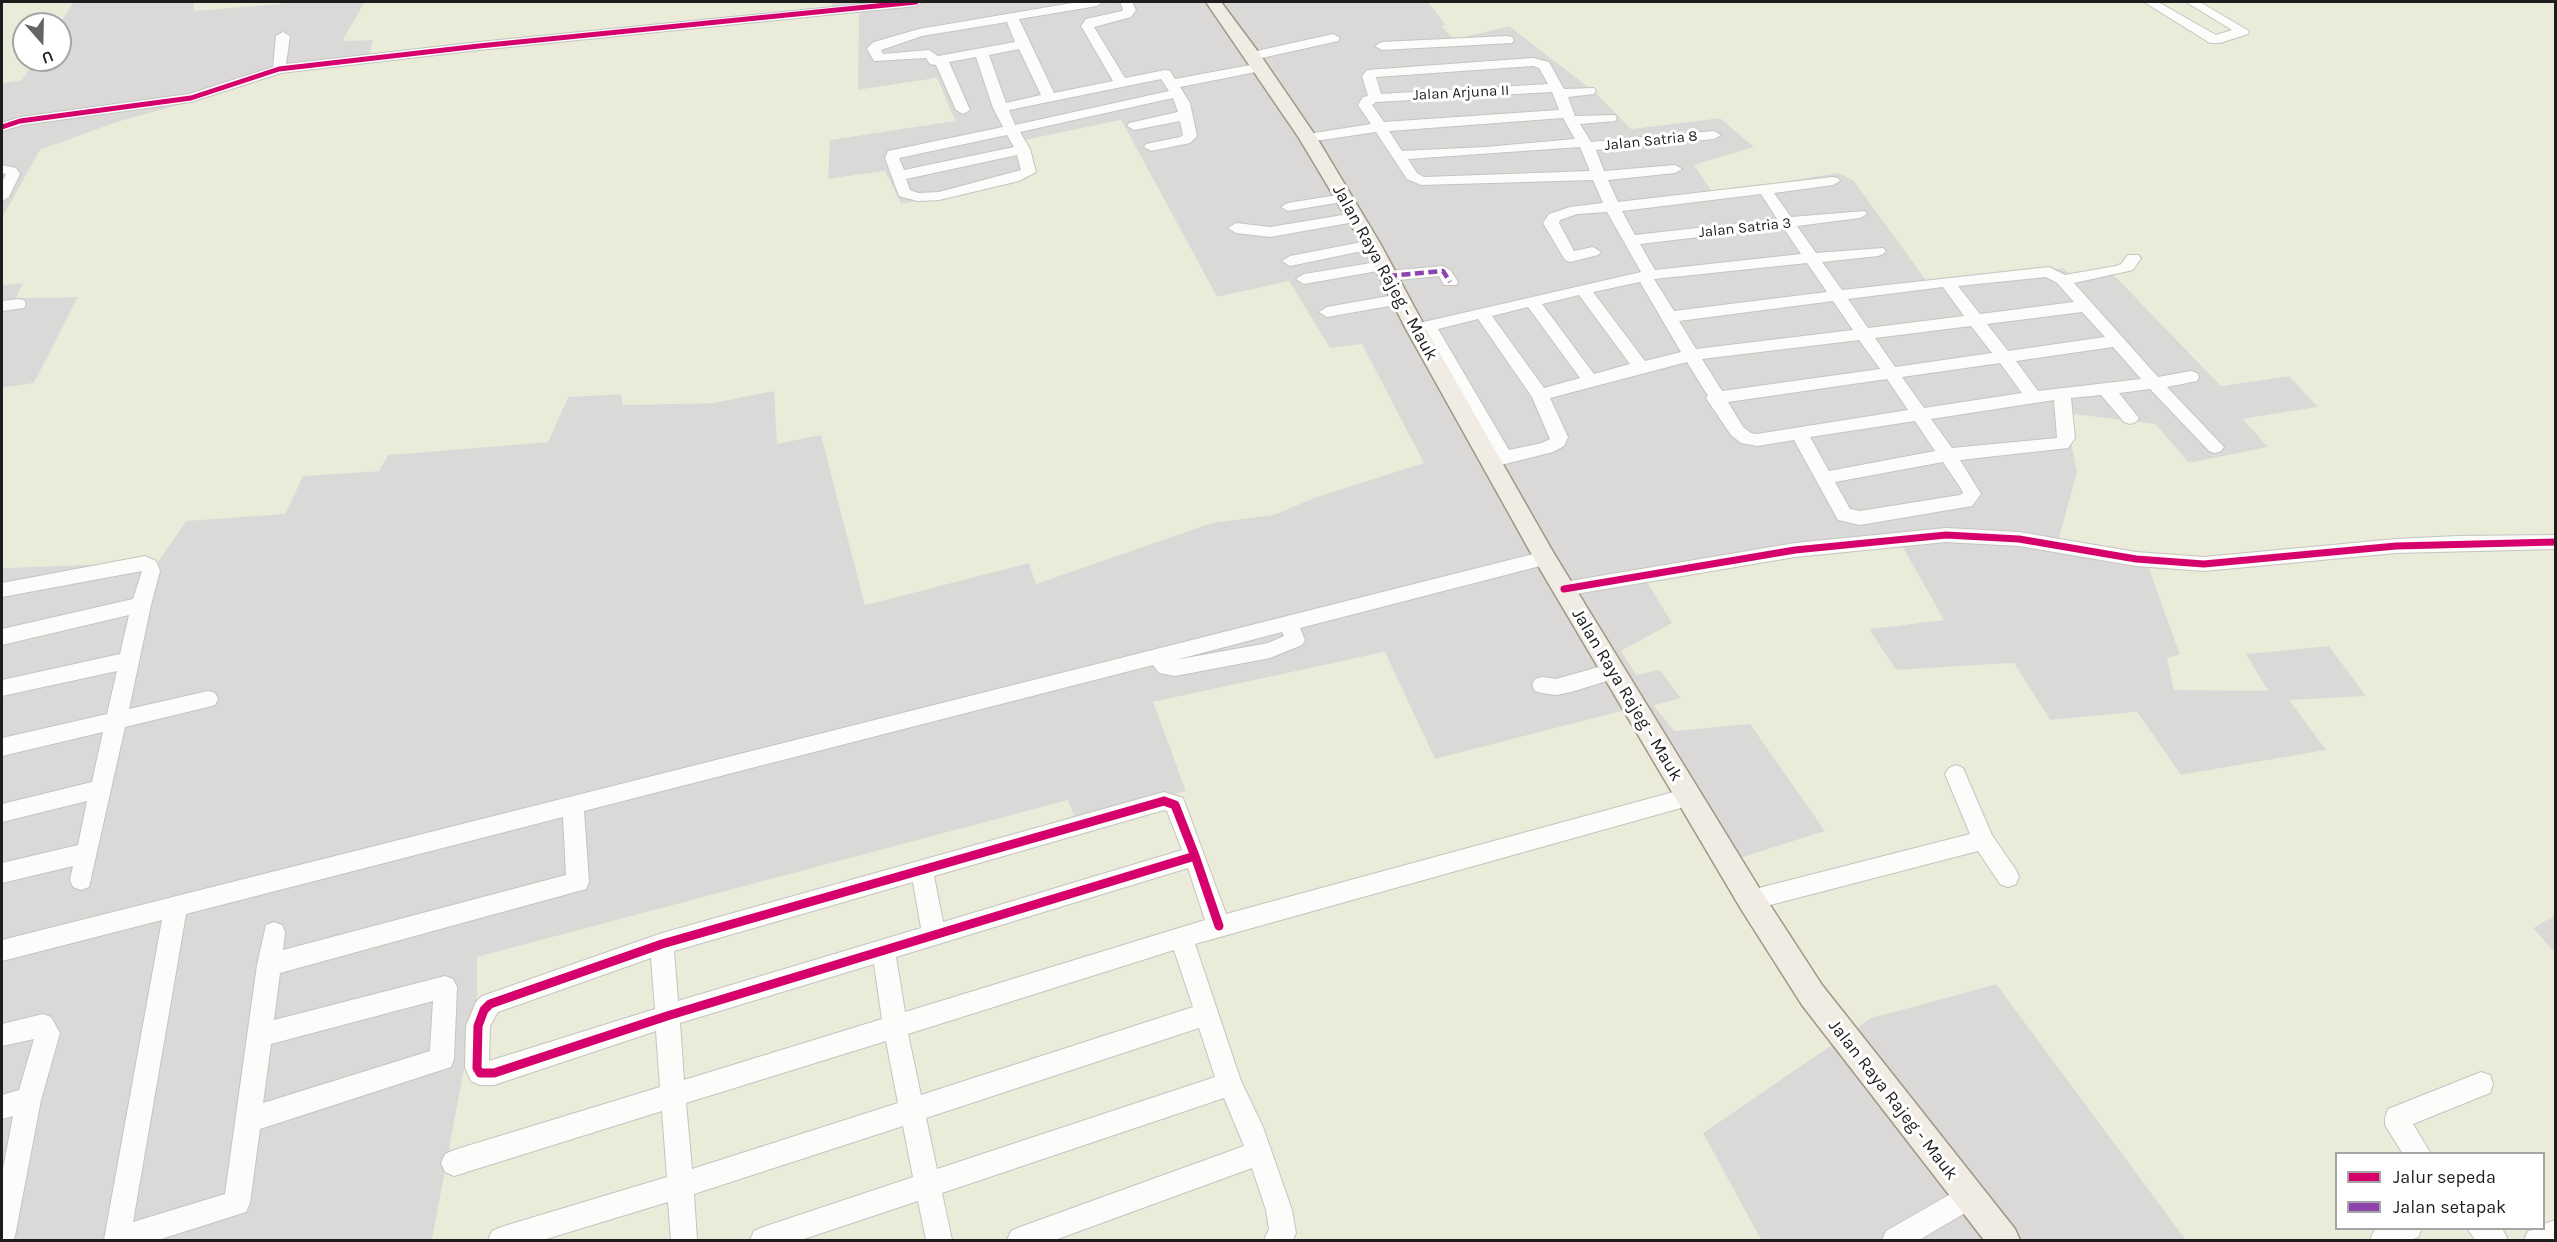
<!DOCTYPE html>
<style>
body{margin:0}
#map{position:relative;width:2557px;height:1242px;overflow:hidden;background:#ebeae6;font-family:Karla,sans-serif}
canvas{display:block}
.frame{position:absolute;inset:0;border:3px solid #1d1d1d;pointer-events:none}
.legend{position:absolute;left:2335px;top:1152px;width:210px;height:78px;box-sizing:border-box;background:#fff;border:2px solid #a5a5a5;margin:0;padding:8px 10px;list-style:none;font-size:18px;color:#1d1d1d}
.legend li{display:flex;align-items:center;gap:12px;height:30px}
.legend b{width:30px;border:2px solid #a5a5a5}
.north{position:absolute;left:12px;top:12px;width:60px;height:60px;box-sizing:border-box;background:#fff;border:2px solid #a5a5a5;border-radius:50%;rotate:160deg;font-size:16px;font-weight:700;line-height:24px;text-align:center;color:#1d1d1d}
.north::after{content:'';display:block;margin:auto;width:21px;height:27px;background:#656563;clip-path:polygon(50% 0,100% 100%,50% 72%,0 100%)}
</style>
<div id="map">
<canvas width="2557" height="1242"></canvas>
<div class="frame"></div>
<ul class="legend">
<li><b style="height:8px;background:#d6006c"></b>Jalur sepeda</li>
<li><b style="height:8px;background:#8e44ad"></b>Jalan setapak</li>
</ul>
<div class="north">U</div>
</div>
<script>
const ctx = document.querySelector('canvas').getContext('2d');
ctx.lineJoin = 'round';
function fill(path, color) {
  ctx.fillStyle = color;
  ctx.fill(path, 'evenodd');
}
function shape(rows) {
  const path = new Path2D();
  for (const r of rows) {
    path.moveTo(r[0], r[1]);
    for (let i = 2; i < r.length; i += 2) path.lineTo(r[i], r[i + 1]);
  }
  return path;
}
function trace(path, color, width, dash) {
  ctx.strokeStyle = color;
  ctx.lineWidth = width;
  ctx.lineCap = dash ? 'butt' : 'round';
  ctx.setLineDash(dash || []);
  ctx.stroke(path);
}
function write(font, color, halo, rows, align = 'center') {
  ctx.font = font + ' Karla,sans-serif';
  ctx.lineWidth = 6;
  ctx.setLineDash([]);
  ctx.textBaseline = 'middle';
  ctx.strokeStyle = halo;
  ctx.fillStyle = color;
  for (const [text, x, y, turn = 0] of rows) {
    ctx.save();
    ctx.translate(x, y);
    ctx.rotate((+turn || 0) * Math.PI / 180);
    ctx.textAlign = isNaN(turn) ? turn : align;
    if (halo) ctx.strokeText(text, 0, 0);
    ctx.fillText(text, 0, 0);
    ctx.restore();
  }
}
fill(shape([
 [74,2,194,2,194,10,280,4,281,2,365,2,343,41,373,40,368,60,186,103,117,122,40,150,2,218,2,83,22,80,35,60,60,60,59,24],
 [832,2,1428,2,1446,25,1442,26,1454,39,1509,26,1596,93,1631,129,1720,118,1755,147,1694,165,1713,193,1838,173,1853,179,1928,283,2063,268,2112,273,2221,386,2289,376,2318,407,2243,419,2269,447,2189,463,2155,424,2077,472,2059,538,2143,551,2180,655,2268,690,2245,654,2329,646,2367,697,2290,700,2327,750,2181,775,2137,712,2050,720,2014,663,1896,670,1868,629,1944,620,1646,579,1673,623,1660,670,1681,698,1654,706,1675,731,1750,723,1825,831,1715,866,1626,710,1435,759,1384,652,1154,702,1186,791,1076,822,1068,801,478,957,477,1001,432,1240,2,1240,2,568,158,562,186,520,285,513,303,476,379,471,388,455,548,442,568,397,621,394,623,405,713,403,774,390,821,434,865,605,1029,563,1036,584,1212,522,1273,515,1314,498,1330,348,1289,282,1217,297,1121,120,1026,140,1027,179,901,204,885,171,828,179,829,140,955,121,937,78,857,90,859,9,832,12],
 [24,283,16,298,78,297,34,383,2,388,2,285],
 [2555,915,2555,953,2533,928],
 [1997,984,2186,1240,1761,1240,1703,1133,1871,1018]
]), '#dad9d7');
fill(shape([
 [2,2,74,2,59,24,24,24,24,60,35,60,22,80,2,83],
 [194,2,281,2,280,4,194,11],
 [365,2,832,2,832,12,859,9,858,90,937,78,955,120,830,140,828,179,885,171,901,204,1027,180,1026,140,1121,120,1217,297,1289,281,1330,348,1362,344,1424,463,1314,498,1273,515,1212,523,1036,584,1029,563,865,605,821,435,777,444,774,391,713,403,623,405,621,394,568,397,548,442,388,455,379,471,303,476,285,514,186,521,158,562,2,568,2,388,34,383,78,297,16,298,23,283,2,285,2,218,40,150,117,122,186,103,278,71,368,60,373,40,342,41],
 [1428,2,2555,2,2556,915,2533,928,2555,953,2555,1240,2378,1240,2373,1236,2361,1240,2186,1240,1996,984,1871,1018,1703,1133,1761,1240,432,1240,477,1001,477,957,1068,800,1076,822,1186,791,1153,702,1385,652,1435,759,1626,710,1715,866,1825,831,1750,724,1674,731,1654,705,1681,698,1660,670,1636,675,1621,651,1672,623,1645,579,1899,540,1944,620,1869,629,1896,670,2014,663,2050,720,2137,712,2181,775,2326,750,2289,700,2366,696,2329,646,2246,654,2268,691,2174,690,2167,658,2180,654,2143,552,2059,539,2077,472,2065,413,2155,424,2189,463,2268,447,2243,419,2318,407,2289,376,2221,386,2112,273,2074,277,2063,268,1928,283,1853,180,1838,173,1713,193,1694,165,1754,147,1720,118,1631,129,1596,93,1510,26,1454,39,1441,26,1446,25],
 [2336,1154,2544,1154,2544,1228,2336,1228]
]), '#eaebd9');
const minor = shape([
 [883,2,922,2,916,6,479,50,281,73,191,102,22,125,2,131,2,123,20,117,189,94,273,67,276,36,283,32,290,36,286,64,479,42,883,2],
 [1078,2,1103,2,1097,6,1019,19,1054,93,1113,81,1081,26,1086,19,1122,11,1123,9,1120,2,1132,2,1136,10,1131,17,1094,27,1125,78,1165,70,1170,71,1175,79,1261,63,1268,67,1261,71,1180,87,1190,103,1197,136,1190,143,1151,151,1144,147,1146,144,1180,137,1183,135,1180,121,1134,130,1127,126,1129,123,1178,112,1173,98,1020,132,1030,149,1036,172,1019,181,939,200,917,201,899,196,885,158,888,151,1003,127,993,108,976,57,949,62,970,110,963,114,956,110,936,65,930,64,926,58,874,61,867,49,869,46,874,42,919,29,1078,2],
 [1007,22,1015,42,938,56,929,50,883,54,881,50,922,36,1007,22],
 [1019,49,1041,95,1006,103,989,55,1019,49],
 [1161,79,1169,91,1015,125,1009,110,1161,79],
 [1007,135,1014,147,904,170,899,158,1007,135],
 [1017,155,1021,170,939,192,918,193,910,190,906,179,1017,155],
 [2144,2,2158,2,2216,35,2232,30,2186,2,2200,2,2249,31,2248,34,2220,43,2210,43,2144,2],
 [1333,34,1340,38,1338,41,1253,60,1246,56,1248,53,1333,34],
 [1507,36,1512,37,1514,40,1512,43,1382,50,1375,46,1382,42,1507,36],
 [1533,58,1549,62,1564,89,1594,88,1596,91,1594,94,1568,97,1575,116,1615,115,1617,118,1615,121,1580,124,1591,142,1714,131,1721,135,1714,139,1596,150,1604,171,1675,165,1682,169,1675,173,1608,180,1618,202,1833,177,1838,178,1840,181,1833,185,1774,193,1791,217,1865,211,1867,214,1860,218,1797,226,1816,253,1883,248,1886,251,1883,254,1878,256,1822,262,1842,290,2049,267,2065,275,2116,266,2121,264,2128,255,2138,255,2141,258,2133,270,2074,283,2158,377,2191,371,2197,373,2199,377,2197,381,2167,387,2224,447,2221,451,2215,453,2209,451,2150,389,2119,393,2139,418,2136,422,2130,424,2124,422,2101,395,2071,398,2075,438,2068,448,1960,460,1981,494,1972,506,1860,525,1838,520,1794,440,1757,446,1741,443,1731,435,1706,398,1708,396,1687,362,1550,398,1568,437,1564,446,1553,452,1505,464,1490,467,1484,465,1481,461,1484,457,1494,454,1424,332,1416,334,1410,333,1408,329,1410,325,1428,321,1641,272,1607,212,1577,214,1560,220,1559,223,1574,251,1593,247,1601,252,1598,255,1570,262,1565,260,1543,223,1549,214,1570,207,1603,203,1593,180,1421,185,1407,179,1376,132,1308,142,1301,138,1308,134,1371,124,1358,105,1363,97,1368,96,1362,76,1367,70,1533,58],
 [1533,66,1539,68,1548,84,1381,94,1376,77,1533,66],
 [1552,92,1559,110,1384,122,1372,105,1376,102,1552,92],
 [1563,118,1575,139,1485,147,1402,151,1389,131,1563,118],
 [1580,147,1590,171,1424,177,1417,173,1408,159,1580,147],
 [1761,194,1777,219,1635,235,1622,211,1761,194],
 [1783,227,1801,254,1655,270,1640,244,1783,227],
 [1807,263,1827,292,1674,311,1654,279,1807,263],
 [2046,277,2057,283,2074,302,1980,314,1958,286,2046,277],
 [1640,282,1681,352,1645,361,1593,292,1640,282],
 [1943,287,1964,316,1868,328,1848,299,1943,287],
 [1579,295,1630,364,1594,374,1542,304,1579,295],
 [1833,301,1853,330,1696,349,1679,321,1833,301],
 [1528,307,1580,378,1544,388,1492,316,1528,307],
 [2082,312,2105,337,2008,351,1987,324,2082,312],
 [1478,319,1532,397,1550,439,1542,443,1509,450,1438,329,1478,319],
 [1971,326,1992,353,1895,367,1875,338,1971,326],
 [1859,340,1880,369,1722,391,1702,359,1859,340],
 [2113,347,2141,379,2038,391,2016,361,2113,347],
 [2000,363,2022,393,1924,408,1902,377,2000,363],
 [1887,379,1908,410,1757,434,1751,433,1743,427,1728,402,1887,379],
 [2054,400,2057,438,1952,448,1931,419,2054,400],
 [1915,421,1935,451,1829,471,1810,437,1915,421],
 [1943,462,1960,487,1963,493,1960,495,1860,511,1850,509,1835,482,1943,462],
 [2,165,16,168,20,174,9,197,2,201,2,183,6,174,2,173,2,165],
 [1343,194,1348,195,1350,198,1348,201,1288,211,1281,207,1288,203,1343,194],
 [1355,213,1360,215,1363,218,1360,221,1270,237,1236,233,1228,228,1236,223,1270,227,1355,213],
 [1372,240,1380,245,1377,248,1290,266,1282,261,1290,256,1372,240],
 [1383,261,1391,266,1389,269,1304,284,1296,279,1304,274,1383,261],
 [1443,266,1451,271,1458,282,1456,285,1444,285,1439,276,1388,281,1380,276,1388,271,1443,266],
 [1400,294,1406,295,1408,299,1406,303,1327,317,1319,312,1327,307,1400,294],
 [18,299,24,300,26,304,24,308,2,311,2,301,18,299],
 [1946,528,2019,532,2136,552,2204,557,2396,539,2457,536,2556,535,2556,549,2396,553,2204,571,2136,566,2019,546,1946,542,1795,557,1564,596,1557,594,1554,589,1557,584,1564,582,1795,543,1946,528],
 [1545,551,1552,553,1554,558,1552,563,1300,628,1305,640,1302,645,1270,658,1175,676,1159,673,1153,665,584,811,589,882,586,889,280,973,274,1020,445,976,453,979,457,987,454,1059,451,1067,260,1129,250,1203,246,1212,158,1240,104,1240,162,920,2,961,2,940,1545,551],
 [1282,632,1284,636,1268,643,1175,660,1282,632],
 [563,817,566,875,283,950,285,932,282,925,274,922,266,925,257,965,225,1194,133,1222,186,914,563,817],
 [433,1001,430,1051,263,1103,271,1044,433,1001],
 [145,556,156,561,160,571,151,605,129,709,208,691,215,693,218,699,215,705,208,707,125,727,89,887,81,890,73,887,70,880,73,866,2,883,2,863,78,845,87,801,2,822,2,804,92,782,103,732,2,756,2,738,107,714,117,671,2,696,2,680,120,654,129,615,2,645,2,629,133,599,142,571,2,597,2,583,145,556],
 [1613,663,1620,665,1623,671,1620,677,1571,692,1556,695,1542,693,1535,691,1532,685,1535,679,1542,677,1556,679,1613,663],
 [1956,765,1963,768,1992,835,2016,870,2019,877,2016,884,2008,887,2000,884,1978,851,1751,910,1743,907,1740,900,1743,893,1751,890,1970,834,1945,774,1949,768,1956,765],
 [1688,788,1696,791,1699,797,1696,803,1688,806,1195,944,1241,1081,1263,1127,1292,1210,1296,1233,1293,1240,1264,1240,1269,1229,1266,1210,1252,1168,1055,1240,1007,1240,1011,1231,1020,1227,1244,1146,1224,1098,942,1193,952,1240,926,1240,918,1201,801,1240,750,1240,754,1231,763,1227,913,1177,903,1126,694,1194,697,1240,671,1240,668,1202,543,1240,488,1240,492,1231,501,1227,667,1177,662,1111,454,1176,445,1172,441,1163,445,1154,454,1150,660,1087,656,1031,494,1085,480,1085,471,1081,465,1068,466,1026,476,1002,482,996,662,933,1164,792,1183,798,1226,914,1688,788],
 [1164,810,1167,811,1182,850,943,922,934,876,1164,810],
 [1188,868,1205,920,905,1012,896,957,1188,868],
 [913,882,921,928,678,1001,674,951,913,882],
 [1174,950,1193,1007,921,1095,908,1034,1174,950],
 [651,958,655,1009,489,1061,490,1026,498,1012,651,958],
 [874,964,882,1019,684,1080,680,1023,874,964],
 [1199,1028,1215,1077,937,1169,926,1118,1199,1028],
 [886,1041,898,1103,692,1169,686,1103,886,1041],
 [43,1014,51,1017,60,1033,41,1100,15,1236,13,1240,2,1240,2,1174,13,1116,2,1119,2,1095,19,1090,34,1039,2,1046,2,1024,43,1014],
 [2481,1072,2490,1075,2493,1084,2490,1093,2413,1124,2431,1154,2403,1154,2385,1125,2385,1118,2388,1109,2481,1072],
 [1968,1184,1977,1188,1981,1197,1977,1206,1919,1240,1882,1240,1886,1231,1968,1184],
 [2556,1220,2556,1240,2524,1240,2528,1231,2544,1228,2544,1224,2556,1220],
 [2378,1228,2422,1228,2418,1237,2411,1240,2370,1240,2374,1231,2378,1228],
 [2467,1228,2502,1228,2508,1240,2475,1240,2467,1228]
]);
const major = shape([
 [1206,2,1221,2,1259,53,1317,138,1381,245,1426,329,1553,552,1761,891,1822,985,2015,1229,2020,1240,1984,1240,1802,1005,1741,909,1537,564,1406,329,1363,245,1299,138,1206,2]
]);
trace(minor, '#c4c4c2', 2);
trace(major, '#a09884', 3);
fill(minor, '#fcfcfb');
fill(major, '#f0ece4');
trace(shape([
 [1388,276,1443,271,1450,282]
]), '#8e44ad', 4.5, [9, 4.5]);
trace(shape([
 [2,127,20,121,191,98,279,69,479,46,916,2]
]), '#d6006c', 5);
trace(shape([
 [1564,589,1795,550,1946,535,2019,539,2136,559,2204,564,2396,546,2556,542]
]), '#d6006c', 7);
trace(shape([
 [1164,801,1175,805,1195,856,667,1016,494,1073,480,1073,477,1068,478,1026,484,1010,490,1004,662,944,1164,801],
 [1195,856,1219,926]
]), '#d6006c', 9);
write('15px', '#1d1d1d', '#fff', [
 ["Jalan Arjuna II",1461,93,-3],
 ["Jalan Satria 8",1651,141,-6],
 ["Jalan Satria 3",1745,228,-6]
]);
write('18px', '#1d1d1d', '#fff', [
 ["Jalan Raya Rajeg - Mauk",1385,273,61],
 ["Jalan Raya Rajeg - Mauk",1627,695,59],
 ["Jalan Raya Rajeg - Mauk",1893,1100,52]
]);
</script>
